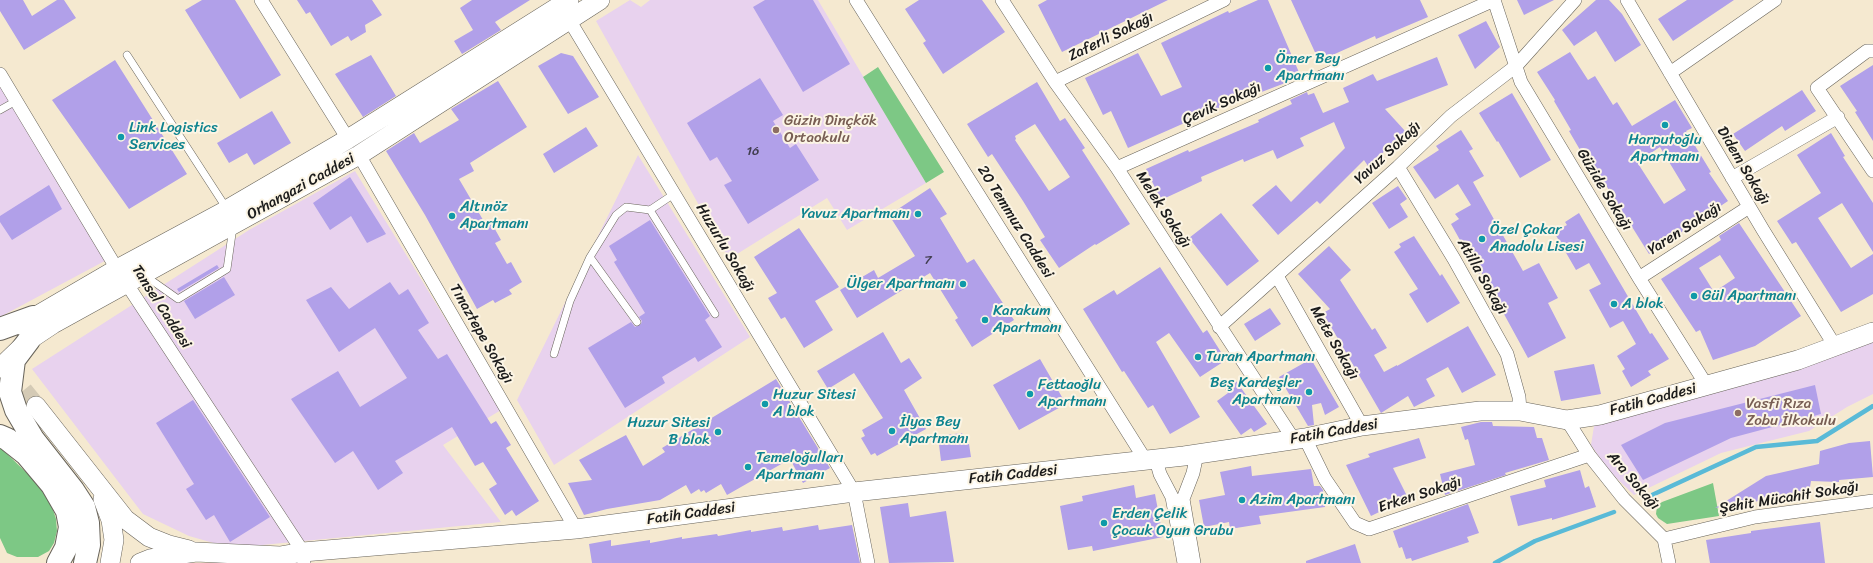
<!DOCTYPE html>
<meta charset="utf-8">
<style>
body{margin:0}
canvas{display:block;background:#f5e9d0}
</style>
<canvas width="1873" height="563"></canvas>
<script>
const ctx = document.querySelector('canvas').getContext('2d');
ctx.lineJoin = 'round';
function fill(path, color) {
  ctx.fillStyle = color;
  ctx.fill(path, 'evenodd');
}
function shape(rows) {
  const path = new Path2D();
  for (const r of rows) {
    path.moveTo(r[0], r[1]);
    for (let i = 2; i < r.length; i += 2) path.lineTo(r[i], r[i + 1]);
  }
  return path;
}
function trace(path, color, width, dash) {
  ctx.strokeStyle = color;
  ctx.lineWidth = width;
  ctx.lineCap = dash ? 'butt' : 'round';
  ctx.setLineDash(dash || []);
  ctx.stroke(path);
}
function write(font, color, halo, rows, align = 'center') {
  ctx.font = font + ' Sriracha,sans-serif';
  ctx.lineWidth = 4;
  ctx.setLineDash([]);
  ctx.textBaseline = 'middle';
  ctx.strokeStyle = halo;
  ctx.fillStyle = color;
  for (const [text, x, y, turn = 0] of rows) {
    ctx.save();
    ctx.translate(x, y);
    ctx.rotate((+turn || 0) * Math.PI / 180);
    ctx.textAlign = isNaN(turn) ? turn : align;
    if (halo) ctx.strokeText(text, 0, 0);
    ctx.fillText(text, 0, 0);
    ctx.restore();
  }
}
fill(shape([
 [630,0,641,7,650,0,818,0,926,183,847,230,827,198,729,259,596,21],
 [0,73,114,256,0,317],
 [638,155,750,337,554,465,517,400],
 [355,171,501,410,443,445,501,522,231,548,189,536,143,514,32,369,249,230],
 [1873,342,1873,394,1847,407,1809,431,1721,453,1634,495,1608,470,1591,445,1594,426]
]), '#e8d2ee');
fill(shape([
 [878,67,944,172,926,183,863,77],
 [0,447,35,481,50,500,56,519,57,531,54,543,49,551,38,557,17,557,7,553,0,538],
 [1713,483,1719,516,1667,524,1658,518,1656,514,1657,506,1662,502]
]), '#7dc885');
trace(shape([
 [1652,495,1756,447,1817,441,1873,406],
 [1495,563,1535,541,1614,512]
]), '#59bad7', 4.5);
fill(shape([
 [0,0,23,0,32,16,57,0,64,0,76,18,24,50,0,11],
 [202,0,235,0,281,75,240,99,185,10],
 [297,0,372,0,382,15,365,25,366,32,351,41,348,36,331,46,310,12,306,14],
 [472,0,530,0,495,22,501,30,462,54,454,41,473,30,460,8],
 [765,0,813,0,850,64,803,92,753,7],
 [919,0,982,0,1005,32,943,74,923,43,926,41,905,9],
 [1047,0,1168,0,1062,52,1038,5],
 [1258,0,1268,0,1301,77,1251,96,1250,94,1128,148,1111,111,1103,115,1085,78,1138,53,1161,96,1182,87,1161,43,1228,11,1229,13],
 [1291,0,1420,0,1428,17,1376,39,1375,36,1319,61],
 [1517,0,1554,0,1524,15],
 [1596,0,1609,0,1622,14,1641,45,1615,62,1596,31,1574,46,1562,30],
 [1687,0,1734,0,1673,41,1658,19],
 [1486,21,1500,47,1475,69,1458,35],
 [1570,52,1588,80,1595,76,1613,105,1617,102,1632,126,1675,100,1692,128,1686,131,1711,172,1709,173,1728,201,1649,254,1604,182,1603,183,1585,154,1583,155,1569,131,1571,130,1554,101,1555,100,1537,72],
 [1660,147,1686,190,1664,204,1637,162],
 [561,53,573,56,599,97,568,114,538,66],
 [371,55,396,96,363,117,335,74],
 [1437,57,1448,85,1385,109,1406,132,1368,166,1364,160,1320,204,1317,201,1278,235,1252,205,1276,185,1291,202,1345,148,1334,122,1300,138,1304,146,1277,159,1273,150,1244,162,1243,159,1201,177,1202,181,1161,200,1146,169,1188,150,1189,152,1259,122,1258,120,1292,104,1290,100,1307,92,1308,95,1314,93,1323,113,1349,102,1343,88,1373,74,1377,81],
 [115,60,187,174,129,209,52,100],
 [1873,65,1873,141,1855,112,1857,111,1840,86],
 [760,78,783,115,773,121,790,148,796,144,819,180,748,224,724,185,732,181,717,157,710,161,687,123],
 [498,81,527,127,470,163,474,171,459,179,486,225,491,222,501,240,495,243,507,264,511,262,522,282,509,290,512,294,495,303,493,300,477,309,425,215,386,151,414,133,420,143,459,120,451,109],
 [1037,82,1060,121,1065,118,1085,148,1082,150,1130,224,1096,245,1095,244,1059,268,1040,240,1045,237,1023,201,992,154,988,157,967,124],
 [1035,124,1070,177,1049,191,1015,140,1016,139,1015,136],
 [1802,90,1816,111,1785,131,1782,126,1745,151,1733,134],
 [1512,93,1551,160,1520,178,1498,141,1497,142,1479,113],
 [272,111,291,143,254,165,247,153,229,163,217,143],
 [586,127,598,146,554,173,543,154],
 [1461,130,1473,149,1469,151,1484,176,1473,182,1523,271,1539,263,1558,298,1548,303,1566,338,1528,358,1481,272,1479,274,1451,224,1459,219,1455,214,1471,205,1458,184,1435,199,1413,167,1439,150,1436,146],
 [1831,133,1845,156,1843,157,1873,203,1873,252,1842,203,1818,218,1851,268,1873,254,1873,294,1841,312,1796,242,1792,244,1777,221,1821,193,1797,155],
 [350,177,386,234,367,243,351,216,330,230,313,203],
 [49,185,62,209,12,240,0,222,0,216],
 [1398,186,1407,199,1400,204,1408,217,1389,229,1372,203],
 [930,188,947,214,940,218,967,263,974,259,1014,320,972,347,955,320,958,318,930,273,857,318,840,290,874,270,878,278,915,256,889,215],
 [1221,213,1259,261,1227,286,1189,238],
 [1579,213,1650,334,1652,333,1669,359,1648,371,1651,375,1631,387,1622,371,1625,369,1617,356,1636,344,1623,321,1610,328,1589,290,1601,284,1589,263,1576,270,1554,232,1567,225,1565,222],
 [650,220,710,316,705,320,722,347,698,362,695,357,662,377,665,383,625,408,588,348,631,322,635,327,641,324,642,321,639,317,645,313,614,262,617,260,609,246],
 [1739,223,1801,316,1755,346,1713,360,1700,330,1696,332,1661,279,1721,240,1719,236],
 [1720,255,1735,278,1714,292,1699,268],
 [799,228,839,287,815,301,833,330,804,348,785,317,781,319,768,298,777,293,754,257],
 [1414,236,1440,276,1442,274,1460,303,1427,323,1409,294,1418,289,1394,252,1401,247,1399,244],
 [1329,246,1351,270,1340,280,1372,330,1375,328,1387,348,1374,355,1384,372,1397,365,1397,366,1468,326,1496,375,1462,393,1448,367,1426,379,1435,396,1414,407,1408,396,1381,413,1323,313,1330,309,1298,274],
 [217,265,219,268,179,292,177,289],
 [1160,267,1203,333,1207,330,1226,360,1200,377,1169,333,1156,342,1200,417,1170,434,1153,405,1148,408,1124,371,1122,372,1083,309,1114,290,1117,295],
 [224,277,235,295,195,319,184,301],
 [390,282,399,295,408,289,429,323,418,330,438,359,447,354,491,424,496,421,511,445,506,448,539,501,516,516,512,510,505,515,489,489,497,484,483,462,475,466,452,427,395,461,403,473,378,490,353,451,335,463,291,399,338,371,360,407,407,378,375,328,339,352,306,300,331,287,349,309],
 [1270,308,1281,324,1255,341,1244,324],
 [883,332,901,363,909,358,922,378,904,390,926,429,877,456,875,453,871,455,861,438,865,436,862,430,883,418,854,373,828,389,817,371],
 [1040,359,1066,404,1019,430,993,385],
 [1311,359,1339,407,1325,415,1321,403,1312,405,1314,425,1308,426,1279,377],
 [1594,364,1601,394,1561,401,1554,371],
 [776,379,830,468,803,483,790,459,727,495,721,484,706,493,704,490,701,492,699,489,691,494,686,485,660,500,607,509,584,515,568,483,592,480,579,460,626,435,643,466,665,452,662,448],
 [1236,381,1267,424,1254,432,1251,428,1241,435,1217,401,1228,393,1225,389],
 [1815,385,1821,414,1731,438,1643,480,1621,445,1665,423],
 [193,400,270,517,230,542,214,515,206,520,186,489,194,484,156,423],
 [1481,422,1492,422,1493,426,1534,427,1537,438,1542,438,1549,460,1505,473,1506,475,1445,495,1440,474,1475,465,1468,439,1465,440,1461,427],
 [962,433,966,444,969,444,971,457,941,461,938,436],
 [1419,438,1426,458,1393,468,1408,498,1371,516,1346,465,1370,457,1368,454],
 [1870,441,1873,477,1839,480,1839,482,1811,481,1809,493,1715,508,1766,476,1819,464,1820,451,1849,443],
 [1251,466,1252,476,1311,469,1314,486,1320,486,1323,490,1325,507,1259,516,1261,524,1230,529,1229,522,1204,527,1199,500,1225,495,1220,472],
 [1580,470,1585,488,1589,486,1596,507,1552,520,1552,518,1518,526,1510,496,1546,487,1544,480],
 [1134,485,1136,498,1155,494,1163,537,1093,551,1092,546,1068,550,1060,506,1083,501,1082,496],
 [908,503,910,517,946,511,954,562,889,563,880,507],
 [1468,504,1479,533,1467,537,1469,542,1412,561,1411,558,1406,559,1402,547,1399,548,1393,531],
 [1820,522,1825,563,1710,563,1706,540,1751,533,1751,531],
 [818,525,819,530,852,525,860,563,592,563,589,544,611,540,611,546,650,540,650,543,682,537,682,539,717,534,718,536,751,530,751,532,782,527,783,531],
 [1355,544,1361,563,1306,563,1306,561]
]), '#b1a0e9');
trace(shape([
 [5,368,36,406]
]), '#d4cab5', 19, [19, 10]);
const lane = shape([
 [127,55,227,209],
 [0,110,16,101],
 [650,210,674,194],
 [590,257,637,322],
 [144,275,178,299,227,269,233,227],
 [554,354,570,301,590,257,616,215,626,207,650,210,715,314]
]);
const street = shape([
 [261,0,348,139],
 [856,0,1146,461],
 [1002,0,1055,82,1117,168,1294,440],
 [1494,0,1521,82,1639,278,1707,386],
 [1627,0,1763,230,1835,346],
 [565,13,854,492,868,563],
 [1873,51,1867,51,1817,88,1873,171],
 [1670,73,1775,0],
 [0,74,117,269,303,552,304,563],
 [1055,82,1224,0],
 [359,155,576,529],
 [1398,167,1454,259,1507,354,1519,397,1520,411],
 [1117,168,1494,0],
 [1732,178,1838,117],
 [1277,276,1362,426],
 [1639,278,1749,207],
 [1219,327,1398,167,1451,116,1516,66,1575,0],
 [1567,420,1589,455,1624,499,1664,539,1669,563],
 [1305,438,1325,479,1355,523,1369,529,1589,455],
 [1156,460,1160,474,1172,497,1184,563],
 [1664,539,1755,517,1873,501],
 [1194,563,1183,499,1193,473,1197,454]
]);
const secondary = shape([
 [21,325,117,269,223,212,348,139,569,0],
 [0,368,29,340,53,324,359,155,600,0],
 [36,406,125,519,149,537,169,545,189,550],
 [103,499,111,520,114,540,110,563],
 [140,563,150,559,196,552,280,556,303,552,576,529,854,492,1184,456,1305,438,1362,426,1480,411,1520,411,1567,420,1600,415,1798,360,1873,332]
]);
const highway = shape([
 [0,329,33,317],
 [29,340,14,360,10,392,16,410,33,439,73,490,84,507,88,523,89,545,85,563],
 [0,436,7,439,26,454,52,485,67,511,70,527,66,548,58,563]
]);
trace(lane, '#68645b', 8);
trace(street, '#68645b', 14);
trace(secondary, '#68645b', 20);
trace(highway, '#68645b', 24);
trace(lane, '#fff', 7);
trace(street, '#fff', 13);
trace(secondary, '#fff', 19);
trace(highway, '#fff', 22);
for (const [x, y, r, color] of [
 [1268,68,4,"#0f9aa8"],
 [1665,125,4,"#0f9aa8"],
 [776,130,4,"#8d6e63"],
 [121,137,4,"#0f9aa8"],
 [918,214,4,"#0f9aa8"],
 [452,216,4,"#0f9aa8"],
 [1482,239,4,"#0f9aa8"],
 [963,284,4,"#0f9aa8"],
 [1694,296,4,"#0f9aa8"],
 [1614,304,4,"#0f9aa8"],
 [985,320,4,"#0f9aa8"],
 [1198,357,4,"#0f9aa8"],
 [1309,392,4,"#0f9aa8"],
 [1030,394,4,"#0f9aa8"],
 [765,404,4,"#0f9aa8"],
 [1738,413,4,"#8d6e63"],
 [892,431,4,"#0f9aa8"],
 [718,432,4,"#0f9aa8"],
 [748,467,4,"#0f9aa8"],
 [1242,500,4,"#0f9aa8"],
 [1104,523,4,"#0f9aa8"]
]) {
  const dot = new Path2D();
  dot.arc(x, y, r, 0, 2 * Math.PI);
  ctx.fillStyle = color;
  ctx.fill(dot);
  trace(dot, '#fcf5e5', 1.5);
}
write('13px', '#413d4f', null, [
 ["16",753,152],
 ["7",928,261]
]);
write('15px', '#1c1c1c', '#fcf5e5', [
 ["Zaferli Sokağı",1111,37,-26],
 ["Çevik Sokağı",1222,104,-24],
 ["Yavuz Sokağı",1388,153,-43],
 ["Didem Sokağı",1743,166,59],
 ["Orhangazi Caddesi",301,187,-29],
 ["Güzide Sokağı",1604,190,59],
 ["Melek Sokağı",1163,210,57],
 ["20 Temmuz Caddesi",1015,222,58],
 ["Yaren Sokağı",1685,229,-33],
 ["Huzurlu Sokağı",725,248,59],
 ["Atilla Sokağı",1482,277,60],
 ["Tansel Caddesi",161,307,57],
 ["Tınaztepe Sokağı",481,334,60],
 ["Mete Sokağı",1334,343,60],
 ["Fatih Caddesi",1653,400,-15],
 ["Fatih Caddesi",1334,432,-10],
 ["Fatih Caddesi",1013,475,-6],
 ["Ara Sokağı",1633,481,49],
 ["Erken Sokağı",1420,495,-18],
 ["Şehit Mücahit Sokağı",1789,498,-9],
 ["Fatih Caddesi",691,514,-8]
]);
write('15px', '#0d838f', '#fcf5e5', [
 ["Ömer Bey",1276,59],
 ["Apartmanı",1276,76],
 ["Link Logistics",129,128],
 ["Services",129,145],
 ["Harputoğlu",1665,140,"center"],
 ["Apartmanı",1665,157,"center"],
 ["Altınöz",460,207],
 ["Apartmanı",460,224],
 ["Yavuz Apartmanı",910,214,"right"],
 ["Özel Çokar",1490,230],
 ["Anadolu Lisesi",1490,247],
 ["Ülger Apartmanı",955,284,"right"],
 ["Gül Apartmanı",1702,296],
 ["A blok",1622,304],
 ["Karakum",993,311],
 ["Apartmanı",993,328],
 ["Turan Apartmanı",1206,357],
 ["Beş Kardeşler",1301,383,"right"],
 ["Apartmanı",1301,400,"right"],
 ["Fettaoğlu",1038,385],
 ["Apartmanı",1038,402],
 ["Huzur Sitesi",773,395],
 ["A blok",773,412],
 ["İlyas Bey",900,422],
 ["Apartmanı",900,439],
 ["Huzur Sitesi",710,423,"right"],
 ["B blok",710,440,"right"],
 ["Temeloğulları",756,458],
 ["Apartmanı",756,475],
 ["Azim Apartmanı",1250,500],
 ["Erden Çelik",1112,514],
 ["Çocuk Oyun Grubu",1112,531]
], 'left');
write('15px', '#785e54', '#fcf5e5', [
 ["Güzin Dinçkök",784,121],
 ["Ortaokulu",784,138],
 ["Vasfi Rıza",1746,404],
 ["Zobu İlkokulu",1746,421]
], 'left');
</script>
